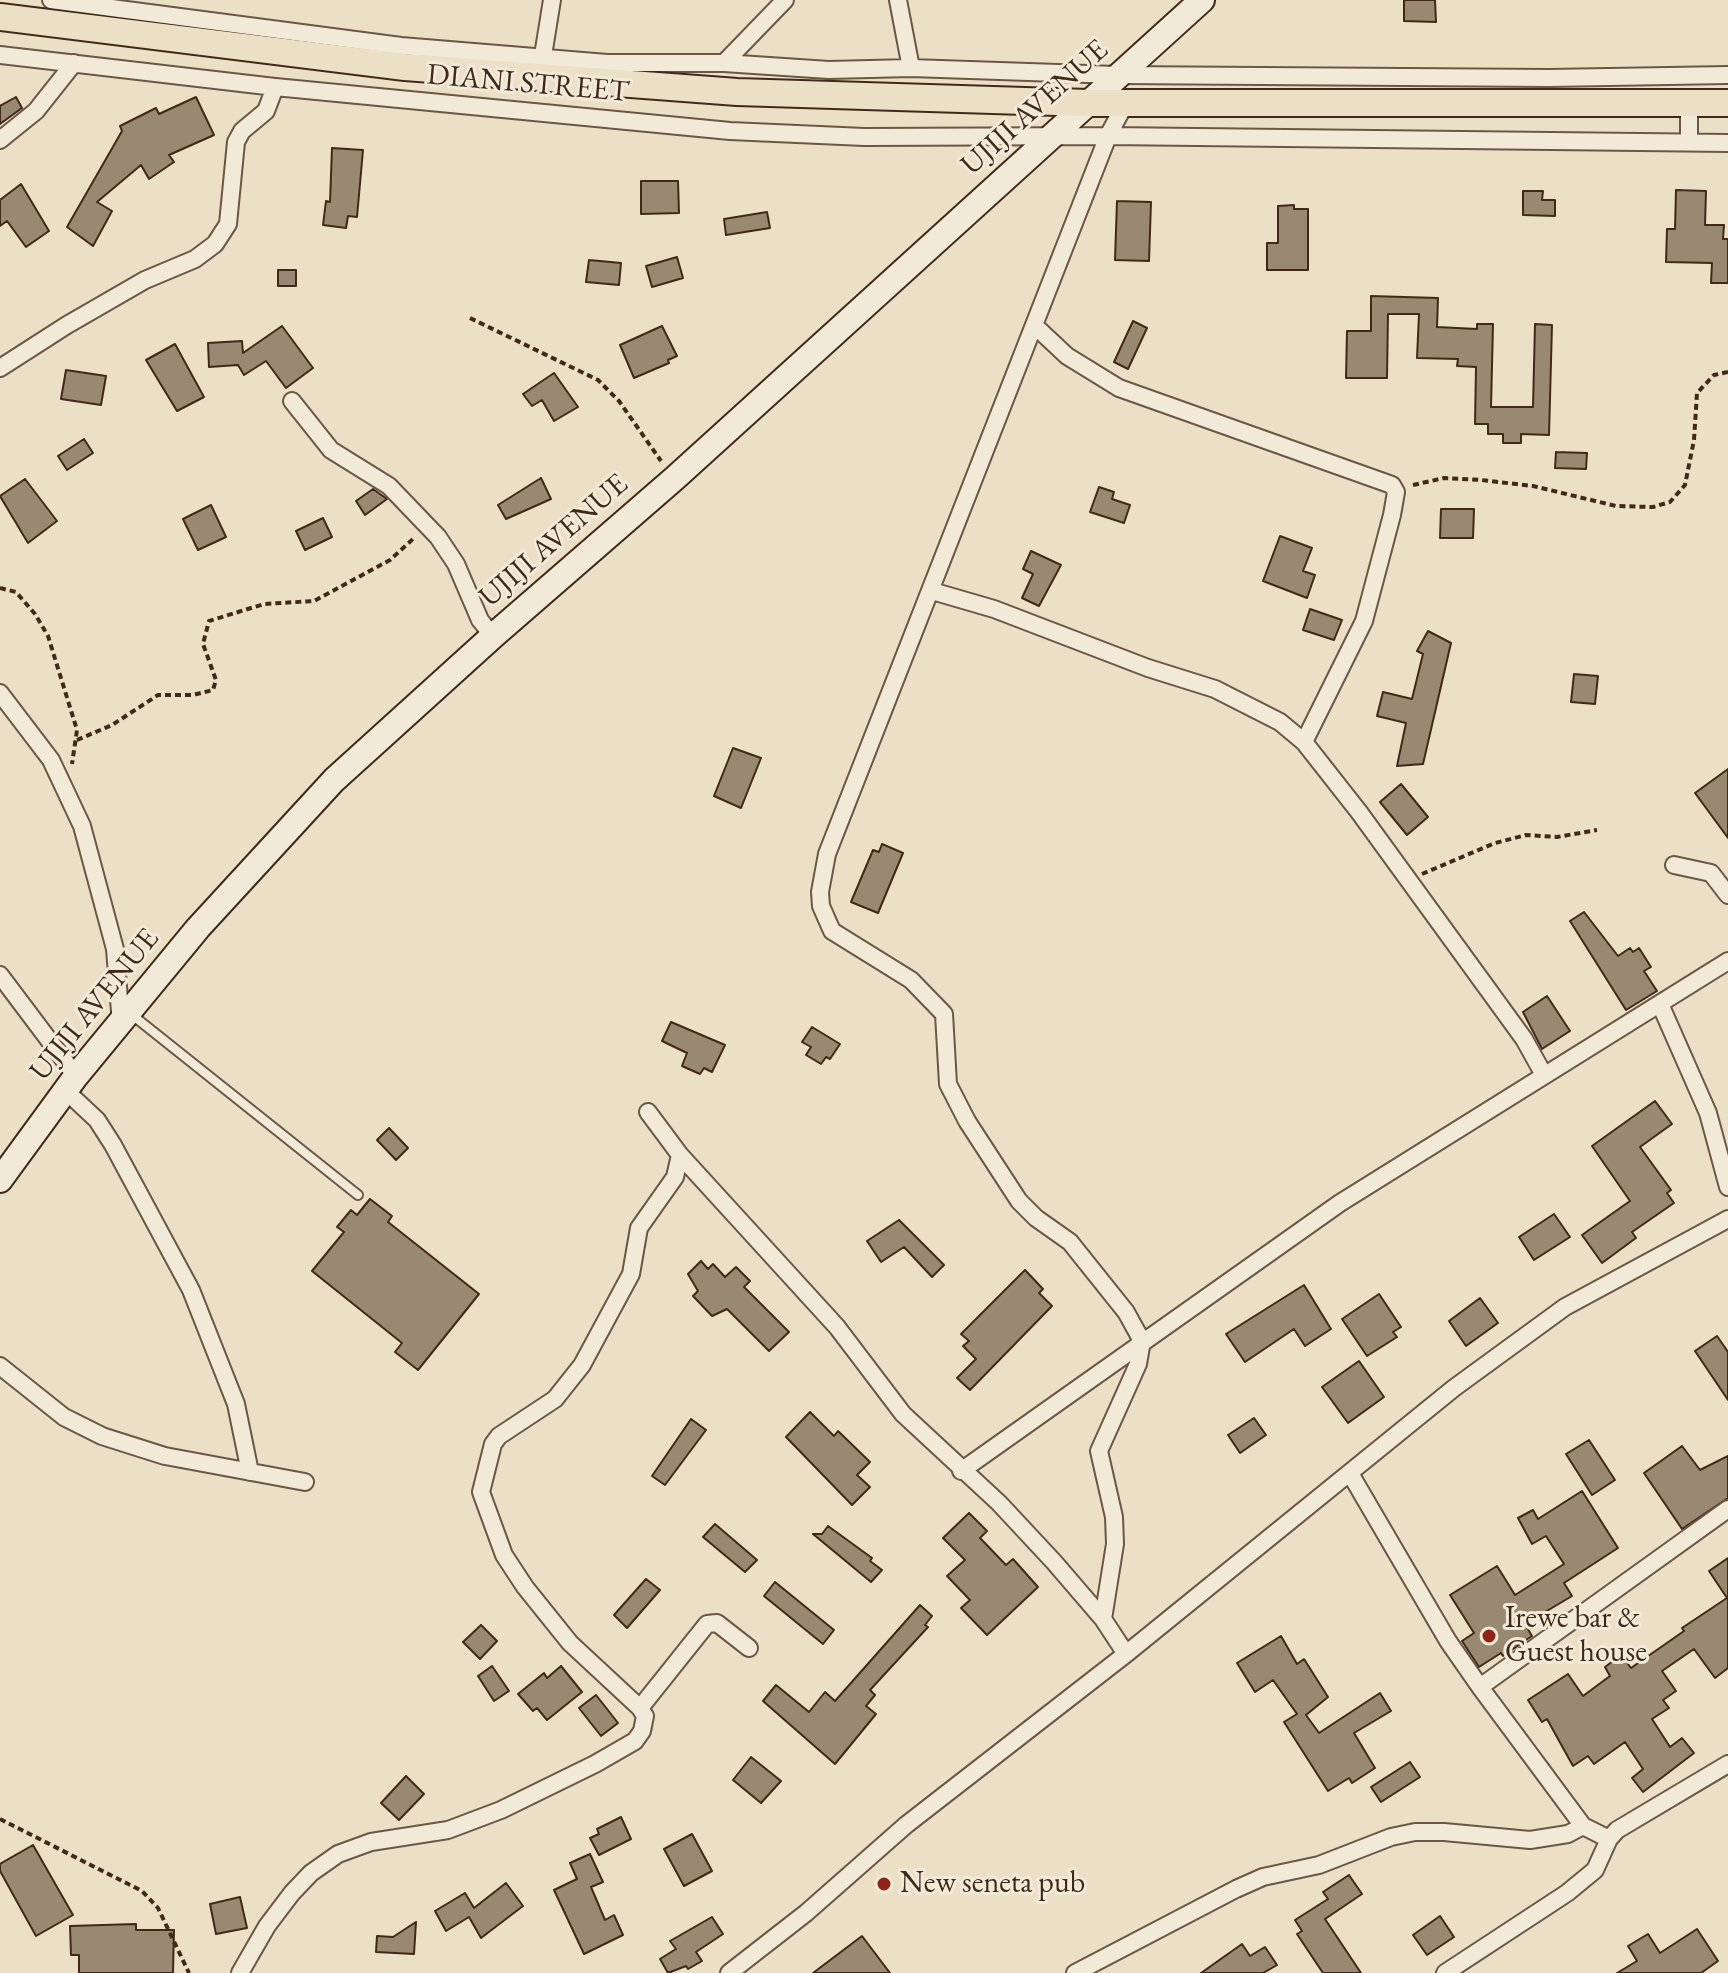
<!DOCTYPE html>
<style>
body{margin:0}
canvas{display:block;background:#ebdfc5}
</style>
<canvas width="1728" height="1973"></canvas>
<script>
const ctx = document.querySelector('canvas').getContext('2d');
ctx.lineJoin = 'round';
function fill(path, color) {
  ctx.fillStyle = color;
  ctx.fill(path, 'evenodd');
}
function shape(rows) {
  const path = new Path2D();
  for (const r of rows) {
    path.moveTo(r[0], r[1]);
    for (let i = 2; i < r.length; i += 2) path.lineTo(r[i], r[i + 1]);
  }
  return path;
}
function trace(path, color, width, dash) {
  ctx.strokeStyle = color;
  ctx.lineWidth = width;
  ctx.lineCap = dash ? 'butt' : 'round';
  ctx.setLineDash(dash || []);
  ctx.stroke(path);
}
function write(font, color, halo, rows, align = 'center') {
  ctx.font = font + ' "EB Garamond",serif';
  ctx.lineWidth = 6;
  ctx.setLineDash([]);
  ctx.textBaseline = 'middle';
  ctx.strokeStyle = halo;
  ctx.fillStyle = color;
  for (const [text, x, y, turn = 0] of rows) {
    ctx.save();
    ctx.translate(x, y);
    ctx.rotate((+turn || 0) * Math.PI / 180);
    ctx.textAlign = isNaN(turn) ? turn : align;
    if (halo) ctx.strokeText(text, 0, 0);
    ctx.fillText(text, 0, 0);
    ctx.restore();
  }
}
const building = shape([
 [1404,0,1435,0,1436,22,1404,21,1404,0],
 [16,97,22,108,0,124,0,106,16,97],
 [196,97,214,135,169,155,174,162,149,179,141,165,97,202,112,211,93,246,67,227,122,131,120,126,156,108,159,114,196,97],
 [332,148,363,150,357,217,348,216,346,228,323,225,326,201,330,202,332,148],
 [641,181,678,181,679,213,641,214,641,181],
 [21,184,49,231,26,247,7,221,0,226,0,200,21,184],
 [1676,190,1706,191,1705,225,1724,225,1723,239,1728,239,1728,283,1711,283,1712,263,1666,262,1667,229,1675,229,1676,190],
 [1523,191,1543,191,1542,200,1555,200,1555,216,1523,215,1523,191],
 [1117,201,1151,202,1149,261,1115,260,1117,201],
 [1294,205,1294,209,1308,209,1308,270,1267,270,1267,243,1278,243,1278,206,1294,205],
 [767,212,770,228,726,235,724,219,767,212],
 [677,257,683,278,652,287,646,266,677,257],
 [589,260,621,263,619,285,586,282,589,260],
 [278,270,296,270,296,286,278,286,278,270],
 [1371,296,1438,298,1437,327,1477,329,1477,324,1493,324,1491,407,1533,407,1535,324,1552,325,1549,435,1521,434,1521,443,1503,443,1503,434,1488,434,1488,424,1475,424,1476,367,1457,366,1458,359,1417,358,1419,314,1388,314,1387,378,1346,378,1347,331,1371,331,1371,296],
 [1133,321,1147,328,1128,369,1114,362,1133,321],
 [282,326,313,368,286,388,266,361,244,375,238,365,209,367,208,343,242,341,243,353,282,326],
 [662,326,677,356,668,360,669,363,634,378,620,345,662,326],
 [175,344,204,397,177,411,146,360,175,344],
 [66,370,106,376,101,405,61,399,66,370],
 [554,373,578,407,554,421,542,400,532,406,523,394,554,373],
 [84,439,93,453,67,470,58,456,84,439],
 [1556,452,1587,453,1586,469,1555,468,1556,452],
 [541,478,551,499,506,519,498,505,541,478],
 [25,479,57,521,28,543,0,496,25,479],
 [1099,487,1114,492,1112,499,1130,505,1124,523,1090,512,1099,487],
 [373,489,387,499,365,515,356,501,373,489],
 [211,505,226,537,198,550,183,519,211,505],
 [1441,509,1474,509,1473,538,1440,538,1441,509],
 [323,518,332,537,305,550,296,531,323,518],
 [1280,536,1312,548,1303,571,1315,575,1307,598,1263,581,1280,536],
 [1031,551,1061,565,1039,606,1022,598,1033,574,1023,569,1031,551],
 [1310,609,1342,620,1334,640,1303,630,1310,609],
 [1428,631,1451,643,1423,764,1397,766,1406,723,1377,716,1383,692,1412,699,1423,654,1417,651,1428,631],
 [1574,674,1598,676,1595,704,1571,702,1574,674],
 [733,748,761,758,741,808,714,796,733,748],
 [1728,769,1728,838,1695,793,1728,769],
 [1401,784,1428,817,1407,835,1380,802,1401,784],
 [882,844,903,853,878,913,851,902,873,850,879,852,882,844],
 [1584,912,1618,956,1630,948,1633,952,1639,948,1651,967,1644,971,1657,991,1626,1010,1570,921,1584,912],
 [1547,996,1570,1031,1542,1049,1523,1012,1547,996],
 [671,1022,725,1045,712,1072,704,1068,700,1074,682,1066,687,1053,662,1041,671,1022],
 [812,1027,840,1044,830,1059,826,1057,821,1064,806,1055,811,1047,802,1042,812,1027],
 [1655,1101,1672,1124,1640,1147,1671,1190,1667,1193,1674,1203,1632,1232,1636,1238,1602,1263,1582,1235,1630,1201,1592,1146,1655,1101],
 [389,1128,408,1148,396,1160,377,1140,389,1128],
 [370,1199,392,1216,388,1222,479,1294,418,1370,395,1352,402,1343,312,1271,344,1232,337,1227,351,1210,357,1215,370,1199],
 [1554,1214,1570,1237,1534,1260,1519,1237,1554,1214],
 [899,1220,944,1265,932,1277,904,1247,881,1262,867,1241,899,1220],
 [701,1261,708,1269,713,1264,725,1277,736,1267,750,1281,744,1287,789,1332,769,1351,727,1309,712,1316,693,1296,698,1291,688,1274,701,1261],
 [1025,1270,1043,1289,1039,1293,1052,1306,970,1390,957,1378,976,1359,963,1346,969,1341,961,1334,1025,1270],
 [1304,1285,1331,1329,1305,1346,1294,1329,1245,1362,1226,1334,1304,1285],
 [1379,1294,1401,1327,1393,1332,1397,1337,1367,1356,1342,1319,1379,1294],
 [1480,1298,1498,1323,1466,1346,1449,1321,1480,1298],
 [1717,1336,1728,1352,1728,1400,1695,1351,1717,1336],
 [1359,1361,1384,1397,1348,1423,1322,1387,1359,1361],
 [810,1412,834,1436,838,1431,870,1462,857,1475,870,1487,852,1505,786,1437,810,1412],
 [1254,1418,1266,1435,1240,1453,1228,1435,1254,1418],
 [691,1419,706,1430,665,1485,652,1476,691,1419],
 [1589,1440,1615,1480,1592,1495,1566,1454,1589,1440],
 [1682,1446,1700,1470,1728,1456,1728,1498,1682,1529,1644,1473,1682,1446],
 [1582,1491,1618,1548,1564,1583,1572,1596,1525,1624,1532,1636,1503,1656,1501,1653,1479,1667,1462,1641,1474,1633,1450,1595,1497,1566,1515,1595,1564,1564,1546,1536,1532,1544,1518,1518,1533,1510,1538,1519,1582,1491],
 [969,1513,987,1531,980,1538,1006,1565,1013,1559,1038,1587,987,1635,961,1608,970,1600,947,1576,965,1560,943,1538,969,1513],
 [715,1524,757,1560,745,1572,703,1537,715,1524],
 [828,1526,872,1558,870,1561,882,1570,871,1582,813,1534,822,1534,828,1526],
 [1728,1558,1728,1668,1715,1678,1694,1649,1662,1671,1676,1691,1663,1700,1669,1708,1652,1719,1670,1747,1682,1738,1694,1753,1643,1792,1632,1778,1643,1769,1625,1742,1594,1764,1588,1756,1573,1766,1547,1719,1542,1722,1528,1700,1568,1674,1583,1696,1610,1676,1605,1667,1621,1655,1631,1668,1684,1631,1682,1628,1727,1598,1709,1571,1728,1558],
 [646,1579,660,1590,627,1628,614,1615,646,1579],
 [775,1582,834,1630,823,1644,764,1596,775,1582],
 [920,1605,932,1616,925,1625,928,1627,870,1690,875,1695,866,1706,876,1714,835,1764,763,1701,776,1685,809,1712,825,1692,835,1701,920,1605],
 [481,1625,497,1641,480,1659,463,1642,481,1625],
 [1281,1636,1297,1664,1304,1659,1328,1697,1306,1715,1319,1733,1380,1693,1391,1711,1354,1733,1375,1768,1352,1783,1349,1778,1328,1791,1284,1722,1297,1714,1273,1680,1255,1692,1237,1663,1281,1636],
 [492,1666,509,1691,494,1701,478,1676,492,1666],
 [561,1666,582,1692,547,1720,537,1708,533,1711,518,1694,544,1673,547,1678,561,1666],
 [596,1695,618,1723,601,1736,579,1708,596,1695],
 [751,1757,781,1781,761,1803,733,1780,751,1757],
 [1410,1762,1420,1777,1381,1802,1371,1787,1410,1762],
 [406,1776,424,1794,399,1820,381,1803,406,1776],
 [621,1817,631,1839,599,1855,590,1838,599,1834,597,1829,621,1817],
 [692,1834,712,1871,684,1886,664,1849,692,1834],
 [33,1845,73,1915,36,1936,0,1871,0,1864,33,1845],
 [590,1854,603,1882,591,1887,605,1920,614,1915,623,1935,584,1954,554,1890,577,1879,570,1863,590,1854],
 [1349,1875,1362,1894,1325,1919,1361,1973,1323,1973,1297,1934,1302,1931,1295,1920,1328,1899,1323,1892,1349,1875],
 [506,1883,523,1906,481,1938,469,1917,446,1931,435,1911,465,1893,474,1908,506,1883],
 [240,1897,247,1928,216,1934,210,1904,240,1897],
 [1440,1916,1454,1937,1427,1955,1413,1935,1440,1916],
 [712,1917,723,1934,696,1952,702,1961,688,1969,686,1966,668,1973,660,1959,676,1949,670,1941,712,1917],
 [416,1922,414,1954,376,1952,377,1936,393,1937,416,1922],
 [136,1924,136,1930,174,1930,173,1973,79,1973,79,1955,71,1955,70,1926,136,1924],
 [1697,1929,1718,1961,1701,1973,1617,1973,1637,1961,1628,1946,1648,1934,1660,1953,1697,1929],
 [862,1936,890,1973,813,1973,862,1936],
 [1242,1944,1250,1956,1265,1947,1277,1965,1263,1973,1201,1973,1242,1944]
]);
fill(building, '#998872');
trace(building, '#412919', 2);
const service = shape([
 [131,1014,358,1195]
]);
const minor = shape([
 [51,0,401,46,607,63,724,63,829,70,911,68,1117,75,1549,78,1728,75],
 [898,0,911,68],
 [0,55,275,87,730,131,864,137,1108,136,1728,143],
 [724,63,785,0],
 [541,68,552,0],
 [1689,103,1689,142],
 [0,140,36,111,74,63],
 [1035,326,1067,356,1119,388,1392,485,1396,492,1392,515,1364,621,1304,742],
 [0,368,67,325,145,280,195,259,215,244,228,224,236,142,242,131,266,111,275,87],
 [292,401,331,450,389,486,438,537,456,564,480,620,493,636],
 [932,591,994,609,1148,668,1215,689,1280,722,1304,742,1359,812,1524,1039,1544,1075],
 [0,693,51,760,82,826,115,949,121,1024],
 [1674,865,1711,873,1728,895],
 [0,975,76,1076],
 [1660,1004,1708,1113,1728,1187],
 [66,1091,97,1120,113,1145,191,1290,236,1404,250,1472],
 [648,1112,680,1155,837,1327,903,1414,999,1503,1054,1562,1103,1619,1126,1654],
 [0,1366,64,1417,102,1436,165,1456,305,1482],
 [961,1471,1340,1203,1728,961],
 [1351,1475,1448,1641,1480,1687,1583,1826,1609,1839],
 [1103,1619,1115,1544,1114,1517,1099,1451,1138,1364,1142,1341,1126,1312,1070,1242,1036,1218,1019,1201,967,1121,948,1084,944,1014,911,980,832,931,821,906,820,892,827,854,1108,136,1126,102],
 [1480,1687,1728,1509],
 [640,1708,707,1624,717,1623,749,1648],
 [240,1973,267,1926,292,1893,311,1873,338,1854,371,1842,448,1830,501,1810,595,1764,635,1741,642,1731,645,1716,640,1708,570,1643,525,1587,504,1555,481,1492,493,1444,499,1436,555,1399,582,1365,631,1274,639,1228,675,1177,680,1155],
 [729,1973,806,1913,906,1825,1126,1654,1454,1388,1565,1307,1728,1219],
 [1075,1973,1236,1889,1263,1877,1319,1865,1391,1837,1415,1832,1444,1832,1530,1840,1568,1834,1583,1826],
 [1445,1973,1567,1893,1595,1870,1609,1839,1617,1830,1728,1764]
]);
const secondary = shape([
 [0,1180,76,1076,198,928,334,780,493,636,675,478,1202,0]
]);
const primary = shape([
 [0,17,405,67,737,92,1089,103,1728,103]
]);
trace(service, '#6c5644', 12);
trace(minor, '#6c5644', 20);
trace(secondary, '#412919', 28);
trace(primary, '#412919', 30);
trace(shape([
 [470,318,598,380,619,401,661,461],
 [1413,485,1444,478,1481,480,1533,486,1616,506,1653,507,1670,502,1685,485,1694,440,1697,393,1714,375,1728,372],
 [0,588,16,592,35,614,48,636,77,730,72,764],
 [77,740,112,725,158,695,193,695,213,690,216,680,203,644,209,621,264,604,314,601,390,560,414,538],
 [1422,874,1495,843,1526,835,1557,837,1597,830],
 [0,1819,142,1891,158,1908,189,1973]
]), '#412919', 4, [6, 4]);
trace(service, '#f2ead9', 8);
trace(minor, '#f2ead9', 16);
trace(secondary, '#f2ead9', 24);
trace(primary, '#ebdfc5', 26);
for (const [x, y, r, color] of [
 [1489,1636,8,"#8f2418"],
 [884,1884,8,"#8f2418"]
]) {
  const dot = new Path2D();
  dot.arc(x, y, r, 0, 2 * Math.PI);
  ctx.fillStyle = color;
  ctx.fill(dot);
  trace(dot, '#f2ead9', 3);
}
write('30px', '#412919', '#f2ead9', [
 ["DIANI STREET",528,84,5],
 ["UJIJI AVENUE",1035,108,-42],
 ["UJIJI AVENUE",554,541,-41],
 ["UJIJI AVENUE",95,1005,-51]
]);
write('30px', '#412919', '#f2ead9', [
 ["Irewe bar &",1505,1619],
 ["Guest house",1505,1653],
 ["New seneta pub",900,1884]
], 'left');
</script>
